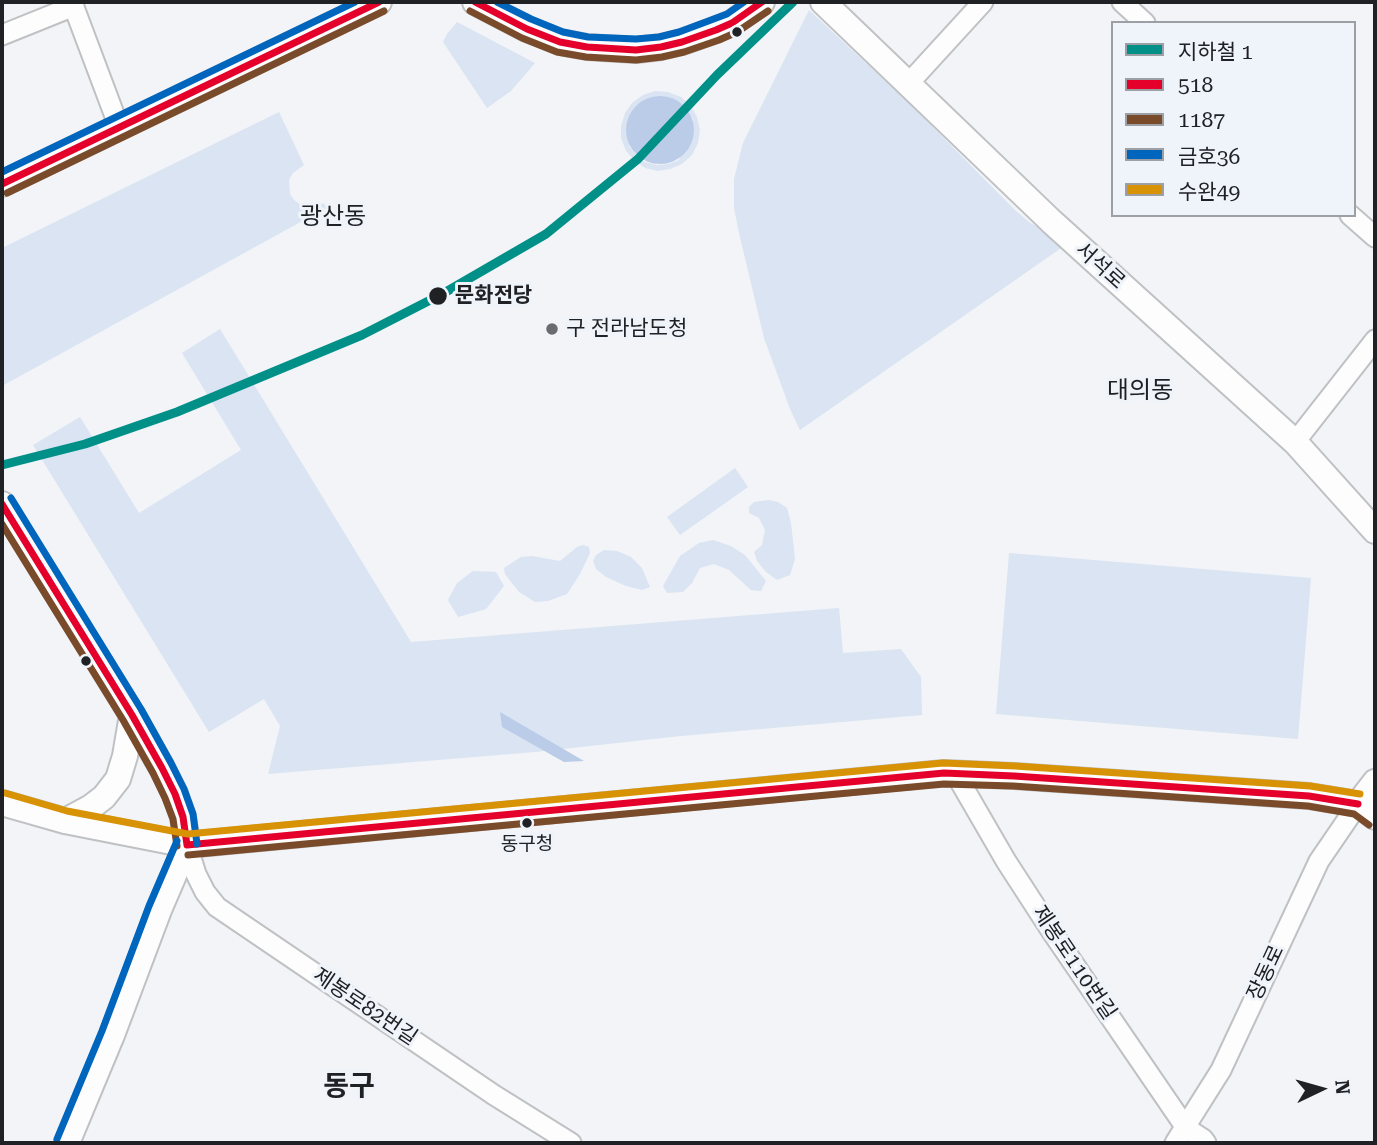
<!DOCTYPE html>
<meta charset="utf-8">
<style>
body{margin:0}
#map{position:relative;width:1377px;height:1145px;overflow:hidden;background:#f2f4f7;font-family:"Roboto Serif","Noto Sans KR",serif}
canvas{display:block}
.frame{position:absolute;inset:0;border:4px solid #202124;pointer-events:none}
.legend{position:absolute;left:1111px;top:21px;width:245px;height:196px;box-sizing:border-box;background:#eff3fa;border:2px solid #9c9fa4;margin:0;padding:9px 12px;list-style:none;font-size:21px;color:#202124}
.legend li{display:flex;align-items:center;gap:14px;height:35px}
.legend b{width:35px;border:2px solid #9c9fa4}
.north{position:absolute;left:1286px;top:1054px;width:70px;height:70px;-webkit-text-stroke:5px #eff3fa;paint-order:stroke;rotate:85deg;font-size:19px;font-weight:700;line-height:28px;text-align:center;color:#202124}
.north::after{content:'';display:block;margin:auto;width:24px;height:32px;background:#202124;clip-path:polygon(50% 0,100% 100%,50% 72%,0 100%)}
</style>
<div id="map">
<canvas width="1377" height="1145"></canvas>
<div class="frame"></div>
<ul class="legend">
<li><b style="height:9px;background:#009088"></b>지하철 1</li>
<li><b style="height:9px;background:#e4002b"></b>518</li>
<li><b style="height:9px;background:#7a4b2a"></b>1187</li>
<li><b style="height:9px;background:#0065bd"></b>금호36</li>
<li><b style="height:9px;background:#d79205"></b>수완49</li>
</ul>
<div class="north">N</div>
</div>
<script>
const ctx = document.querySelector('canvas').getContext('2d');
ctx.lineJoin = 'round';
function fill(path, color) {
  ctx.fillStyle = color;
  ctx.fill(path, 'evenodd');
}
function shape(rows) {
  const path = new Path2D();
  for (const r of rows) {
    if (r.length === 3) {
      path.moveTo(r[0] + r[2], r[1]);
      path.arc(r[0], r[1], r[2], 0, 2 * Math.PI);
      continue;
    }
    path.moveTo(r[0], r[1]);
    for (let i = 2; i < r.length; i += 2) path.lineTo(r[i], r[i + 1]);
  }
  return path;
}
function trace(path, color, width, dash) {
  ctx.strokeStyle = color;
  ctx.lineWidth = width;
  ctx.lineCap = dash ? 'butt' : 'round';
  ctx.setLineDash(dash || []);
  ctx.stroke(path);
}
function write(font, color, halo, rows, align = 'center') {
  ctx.font = font + ' "Roboto Serif","Noto Sans KR",serif';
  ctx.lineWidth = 6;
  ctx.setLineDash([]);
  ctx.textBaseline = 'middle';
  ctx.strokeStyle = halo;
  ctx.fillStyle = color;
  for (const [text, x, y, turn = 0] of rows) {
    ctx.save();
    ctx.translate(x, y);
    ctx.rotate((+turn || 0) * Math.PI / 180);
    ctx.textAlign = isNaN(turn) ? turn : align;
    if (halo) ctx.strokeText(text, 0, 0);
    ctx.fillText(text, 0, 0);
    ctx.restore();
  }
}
fill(shape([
 [809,10,909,103,1015,210,1029,222,1067,244,800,430,790,409,764,338,739,233,734,208,734,179,743,143],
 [457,22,535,63,511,91,487,108,443,42,447,34],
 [655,91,668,92,681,97,691,106,697,117,700,130,698,143,692,155,682,164,670,169,657,171,645,168,634,160,626,151,621,138,621,126,625,113,632,103,643,95],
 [679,101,687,109,693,119,679,160,668,164,657,165,645,162,636,155,629,146],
 [279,112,304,165,293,173,289,180,290,194,294,200,301,205,307,207,314,207,324,203,326,208,2,386,2,248],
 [220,329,411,642,839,608,843,653,901,649,921,677,922,715,681,736,535,752,268,774,280,726,264,699,209,732,33,445,80,417,139,513,241,450,182,353],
 [735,468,748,487,680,535,667,517],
 [769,500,778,502,787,508,791,523,795,559,790,575,777,580,766,572,757,561,754,552,762,545,765,530,759,518,749,513,749,507,754,502],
 [713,540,731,546,745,555,766,581,761,591,751,590,729,570,714,564,700,568,692,583,683,592,667,593,663,586,680,556,699,543],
 [583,545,589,547,590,553,580,574,567,594,548,601,535,602,519,592,505,574,504,568,521,557,532,556,560,561,577,547],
 [604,550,617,551,631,557,642,568,650,587,642,590,626,586,606,577,596,569,593,561,596,555],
 [1009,553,1311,578,1298,739,996,714],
 [473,571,496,572,504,586,486,609,458,617,448,600,457,583]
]), '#dae4f2');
fill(shape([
 [660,130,34],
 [500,712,584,761,564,762,502,727]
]), '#bbcce8');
const minor = shape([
 [72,2,119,127],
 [1122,2,1145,23],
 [2,35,74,6],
 [908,84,983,2],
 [1350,215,1375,237],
 [1295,442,1375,340],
 [955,773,1006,861,1052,932,1186,1128,1203,1139,1206,1143],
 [187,845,196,874,205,892,217,907,494,1095,571,1143],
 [1175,1143,1221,1070,1319,861,1358,804]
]);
const tertiary = shape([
 [475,2,527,29,560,42,587,47,636,50,661,47,682,42,716,30,732,23,762,2],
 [823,2,1052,222,1295,442,1375,531],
 [2,184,379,2],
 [2,504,132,715,162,768,175,794,183,817,187,845],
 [2,803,65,821,187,845,944,773,1014,776,1309,796,1358,804,1375,817],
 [1358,804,1375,782],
 [65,821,91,807,104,797,118,779,125,756,132,715],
 [67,1143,112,1035,159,910,187,845]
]);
trace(minor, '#bfc1c3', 23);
trace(tertiary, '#bfc1c3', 28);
trace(minor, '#fdfdfe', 19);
trace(tertiary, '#fdfdfe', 24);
trace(shape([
 [475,2,527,29,560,42,587,47,636,50,661,47,682,42,716,30,732,23,762,2],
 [2,184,379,2],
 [2,504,132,715,162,768,175,794,183,817,187,845],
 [187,845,944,773,1014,776,1309,796,1358,804]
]), '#e4002b', 7);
trace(shape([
 [470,11,522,38,557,52,586,57,636,60,662,57,684,52,719,40,737,32,768,11],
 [7,193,384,11],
 [2,524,123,720,153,773,165,798,173,819,177,846],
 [188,855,944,784,1013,786,1308,806,1354,814,1369,825]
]), '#7a4b2a', 7);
trace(shape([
 [497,2,531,19,563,32,588,37,636,39,659,37,679,32,727,14,744,2],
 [2,172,355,2],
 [11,498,141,709,171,763,184,789,193,814,197,844],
 [57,1139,102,1031,149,906,177,841]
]), '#0065bd', 7);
trace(shape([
 [5,793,67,811,188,834,943,763,1015,766,1310,786,1360,794]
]), '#d79205', 7);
trace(shape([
 [2,465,85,444,177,412,362,335,444,293,546,234,638,159,717,75,793,2]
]), '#009088', 9);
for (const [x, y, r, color] of [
 [737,32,6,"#202124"],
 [438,296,10,"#202124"],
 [552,329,7,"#6a6b6e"],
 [86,661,6,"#202124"],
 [527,823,6,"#202124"]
]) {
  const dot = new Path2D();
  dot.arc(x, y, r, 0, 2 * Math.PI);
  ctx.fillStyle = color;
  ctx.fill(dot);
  trace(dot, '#eff3fa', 2.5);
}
write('19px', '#202124', '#eff3fa', [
 ["동구청",527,844]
]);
write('21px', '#202124', '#eff3fa', [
 ["서석로",1100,266,42],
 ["제봉로110번길",1074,963,56],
 ["장동로",1266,973,-65],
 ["제봉로82번길",365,1007,34]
]);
write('bold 21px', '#202124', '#eff3fa', [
 ["문화전당",455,296]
], 'left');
write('21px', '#202124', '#eff3fa', [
 ["구 전라남도청",566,329]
], 'left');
write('24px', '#202124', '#eff3fa', [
 ["광산동",333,217],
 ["대의동",1140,391]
]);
write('bold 28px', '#202124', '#eff3fa', [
 ["동구",349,1087]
]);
</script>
